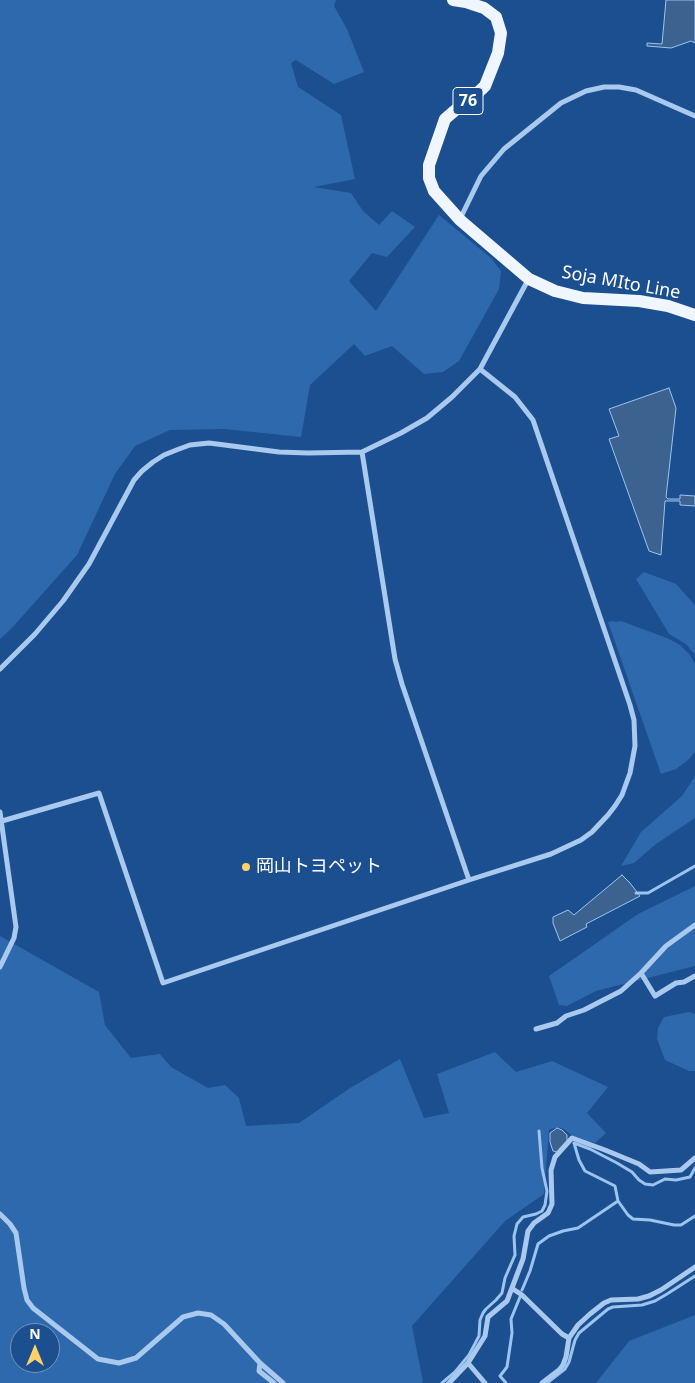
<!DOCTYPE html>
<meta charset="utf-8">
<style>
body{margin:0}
#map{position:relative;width:695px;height:1383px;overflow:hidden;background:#1b4f8f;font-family:"Noto Sans",sans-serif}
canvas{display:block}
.north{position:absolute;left:10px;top:1323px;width:50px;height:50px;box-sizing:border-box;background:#1b4f8f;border:1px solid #7695bc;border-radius:50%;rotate:0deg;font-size:14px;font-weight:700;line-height:20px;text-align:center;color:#fff}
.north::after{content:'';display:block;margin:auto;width:18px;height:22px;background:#ffd166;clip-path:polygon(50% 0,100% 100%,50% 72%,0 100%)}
</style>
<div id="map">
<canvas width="695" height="1383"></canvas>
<div class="north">N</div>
</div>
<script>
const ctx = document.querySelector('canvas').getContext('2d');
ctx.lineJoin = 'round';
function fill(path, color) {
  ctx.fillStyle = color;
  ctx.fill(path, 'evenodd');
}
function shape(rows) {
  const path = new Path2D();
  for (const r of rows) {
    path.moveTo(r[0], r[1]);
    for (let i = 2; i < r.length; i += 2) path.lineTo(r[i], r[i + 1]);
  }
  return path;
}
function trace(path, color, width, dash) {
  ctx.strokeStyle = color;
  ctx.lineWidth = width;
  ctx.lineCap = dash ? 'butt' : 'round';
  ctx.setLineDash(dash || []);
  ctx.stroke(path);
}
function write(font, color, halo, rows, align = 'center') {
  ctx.font = font + ' "Noto Sans","Noto Sans JP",sans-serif';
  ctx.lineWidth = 5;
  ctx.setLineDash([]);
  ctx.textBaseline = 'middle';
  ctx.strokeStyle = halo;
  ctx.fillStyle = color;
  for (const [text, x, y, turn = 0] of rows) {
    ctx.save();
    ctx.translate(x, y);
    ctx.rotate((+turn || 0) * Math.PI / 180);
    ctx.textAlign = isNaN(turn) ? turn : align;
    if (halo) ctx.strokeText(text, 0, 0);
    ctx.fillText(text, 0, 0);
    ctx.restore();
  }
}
fill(shape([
 [0,0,336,0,334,6,347,29,364,72,334,84,296,60,291,63,298,87,341,115,355,179,314,187,351,193,363,211,379,225,392,211,415,227,387,257,372,253,349,281,376,311,439,215,491,258,501,271,499,289,459,361,443,372,424,374,392,346,365,356,354,344,310,385,301,437,224,429,170,430,135,446,115,474,77,555,11,629,0,639],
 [644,572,676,584,695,605,695,655,686,644,669,634,636,579],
 [614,621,615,622,621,621,667,638,680,645,690,655,695,664,695,752,688,760,676,769,661,774,608,622],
 [695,776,695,818,656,844,634,863,621,866,641,832,682,796],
 [695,886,695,966,596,991,567,1006,559,1005,549,976,638,914],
 [0,936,99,992,105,1025,131,1058,160,1054,171,1067,208,1088,225,1085,239,1098,246,1126,299,1123,350,1088,400,1059,424,1118,449,1113,437,1074,495,1052,516,1072,552,1061,608,1087,587,1113,606,1133,595,1143,574,1137,564,1129,557,1127,549,1130,544,1194,505,1221,412,1326,423,1382,421,1383,0,1383],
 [20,1333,50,1333,50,1363,20,1363],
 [689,1012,695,1014,695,1071,689,1071,665,1060,657,1039,658,1028,664,1017],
 [695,1315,695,1383,596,1383,629,1341]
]), '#2e69ad');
const water = shape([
 [666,0,695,0,695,43,691,41,671,48,647,46,647,43,662,44,666,0],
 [669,388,676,408,666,497,668,499,680,499,680,495,695,496,695,506,680,505,680,501,665,501,661,555,649,551,609,439,619,436,609,409,669,388],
 [622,875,630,883,640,896,586,924,587,927,560,941,553,923,553,917,568,910,574,915,622,875],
 [557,1128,562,1130,567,1135,567,1141,557,1152,553,1151,550,1142,550,1133,557,1128]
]);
fill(water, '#3c6290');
trace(water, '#9cc4f0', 1);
trace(shape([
 [636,893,648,893,695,866],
 [574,1143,590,1149,617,1163,632,1172,639,1180,645,1184,653,1185,665,1179,676,1180,690,1177,695,1168],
 [574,1143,579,1160,585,1171,615,1186,618,1201],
 [522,1290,530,1271,538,1244,549,1236,563,1231,578,1228,618,1201,628,1215,633,1219,650,1220,674,1225,681,1225,695,1216],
 [442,1383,455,1372,469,1355,479,1336,480,1320,483,1313,486,1309,496,1300,502,1293,505,1278,515,1255,514,1236,517,1224,523,1217,536,1214,542,1211,545,1205,547,1191,542,1168,539,1131],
 [506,1383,500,1376,507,1367,512,1333,511,1319,520,1297],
 [547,1383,565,1369,569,1362,575,1340,579,1333,608,1309,613,1307,642,1305,655,1301,667,1294,695,1276]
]), '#9cc4f0', 3);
trace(shape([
 [460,219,481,176,504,149,561,103,586,91,604,87,619,87,636,90,695,116],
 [362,452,395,659,402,684,469,880],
 [0,669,35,634,63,601,89,564,134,480,142,471,153,462,164,455,179,449,190,445,209,443,279,452,308,453,362,452,401,433,427,418,452,397,480,369,528,280],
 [0,812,16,927,14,938,0,967],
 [2,821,99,793,163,983,469,880,551,854,581,840,592,832,608,815,615,806,622,795,630,773,635,746,634,720,630,705,533,420,515,397,480,369],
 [641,973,655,996,676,983,684,982,695,976],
 [536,1029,557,1023,566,1016,584,1010,621,991,641,973,666,946,695,925],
 [0,1214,10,1224,16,1233,24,1288,27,1300,33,1308,98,1359,119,1363,136,1358,183,1317,198,1313,211,1315,224,1324,260,1363,283,1383],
 [513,1289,522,1295,562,1334,569,1338],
 [260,1363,259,1371,274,1383],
 [468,1363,485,1383],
 [449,1383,468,1363,485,1336,488,1317,507,1301,523,1259,528,1231,534,1223,548,1213,552,1204,551,1170,555,1157,572,1138,605,1150,639,1164,650,1172,681,1170,695,1158],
 [542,1383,559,1370,563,1365,566,1357,569,1338,578,1325,590,1314,604,1303,611,1300,638,1299,649,1296,661,1290,695,1267]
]), '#a9c9ee', 5);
trace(shape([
 [453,0,466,2,484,8,496,17,501,33,498,53,485,86,471,99,459,107,445,119,429,165,429,178,434,191,460,220,529,279,555,291,583,298,639,301,668,306,695,315]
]), '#f0f6ff', 12);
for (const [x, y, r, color] of [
 [246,867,5,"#ffd166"]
]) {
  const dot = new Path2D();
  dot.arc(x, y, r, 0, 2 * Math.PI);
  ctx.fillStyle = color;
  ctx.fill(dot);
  trace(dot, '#1b4f8f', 2);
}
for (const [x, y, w] of [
 [468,101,30]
]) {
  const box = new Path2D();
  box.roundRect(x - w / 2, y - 13.5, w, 27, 4);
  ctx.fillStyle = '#1b4f8f';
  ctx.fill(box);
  trace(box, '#fff', 1);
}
write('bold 16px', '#fff', null, [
 ["76",468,101]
]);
write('18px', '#fff', '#1b4f8f', [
 ["Soja MIto Line",621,283,10]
]);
write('18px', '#fff', '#1b4f8f', [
 ["岡山トヨペット",256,867]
], 'left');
</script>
